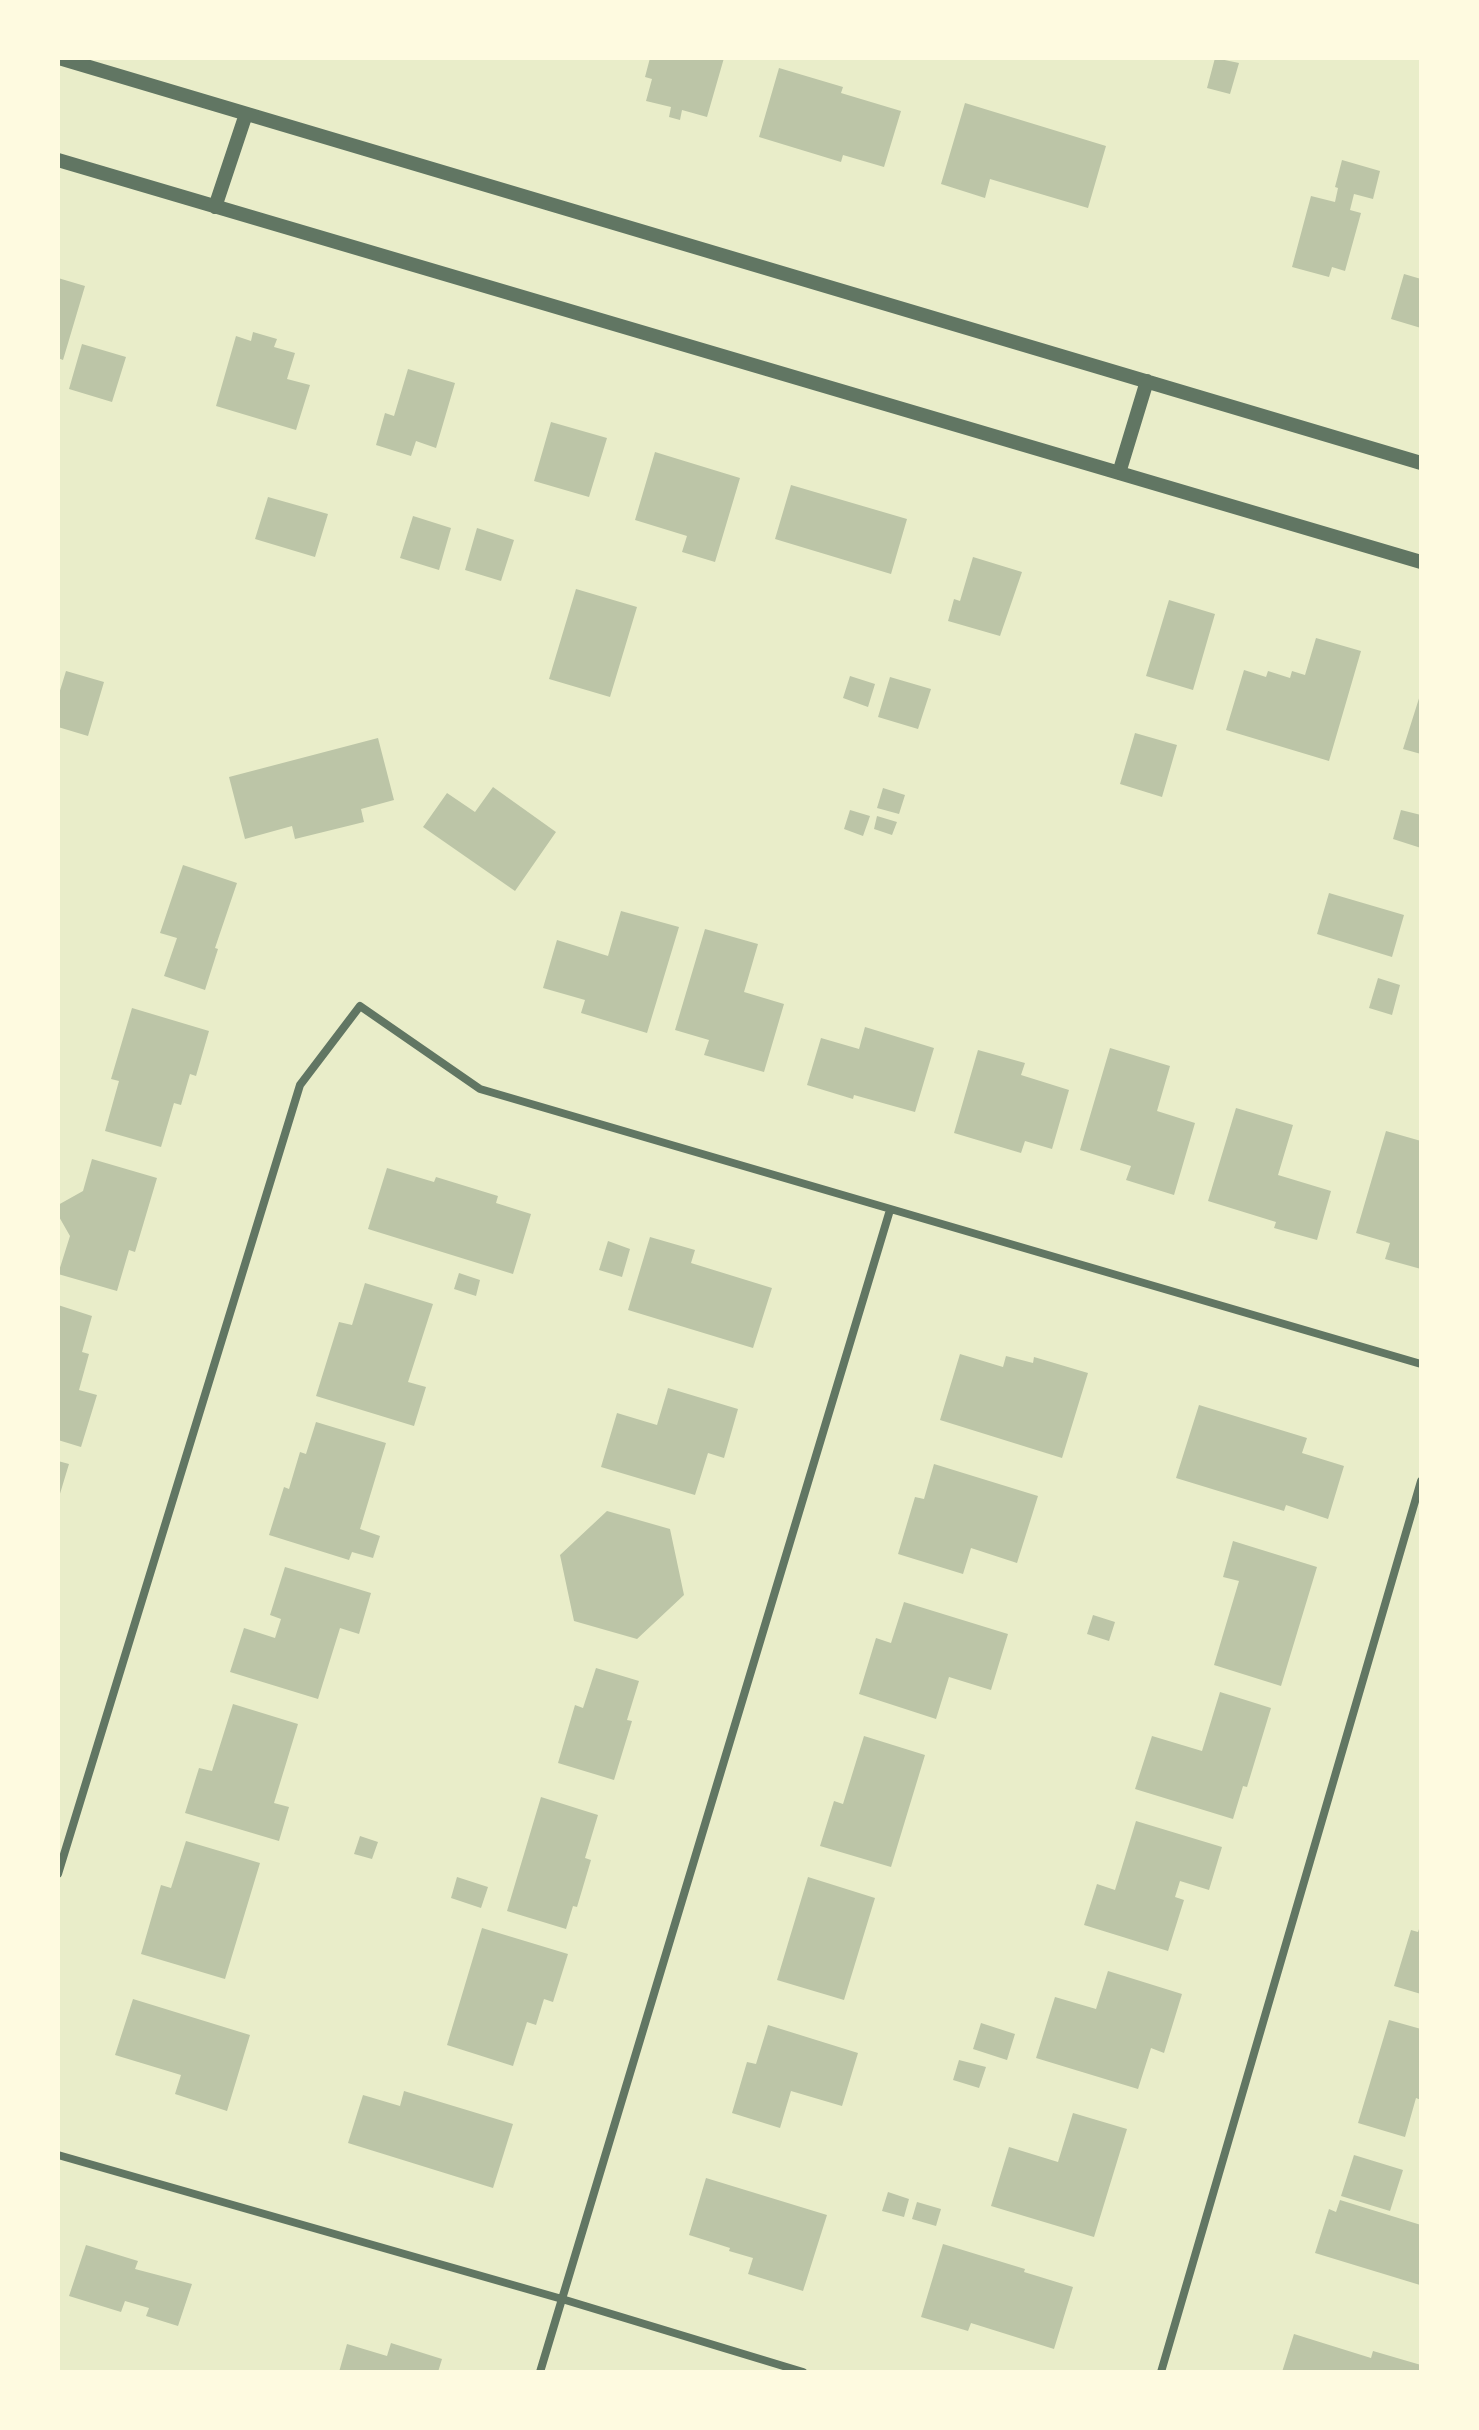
<!DOCTYPE html>
<style>
body{margin:0}
#map{position:relative;width:1479px;height:2430px;overflow:hidden;background:#e9edc9;font-family:"Titillium Web",sans-serif}
canvas{display:block}
.frame{position:absolute;inset:0;border:60px solid #fefae0;pointer-events:none}
</style>
<div id="map">
<canvas width="1479" height="2430"></canvas>
<div class="frame"></div>
</div>
<script>
const ctx = document.querySelector('canvas').getContext('2d');
ctx.lineJoin = 'round';
function fill(path, color) {
  ctx.fillStyle = color;
  ctx.fill(path, 'evenodd');
}
function shape(rows) {
  const path = new Path2D();
  for (const r of rows) {
    path.moveTo(r[0], r[1]);
    for (let i = 2; i < r.length; i += 2) path.lineTo(r[i], r[i + 1]);
  }
  return path;
}
function trace(path, color, width, dash) {
  ctx.strokeStyle = color;
  ctx.lineWidth = width;
  ctx.lineCap = dash ? 'butt' : 'round';
  ctx.setLineDash(dash || []);
  ctx.stroke(path);
}
fill(shape([
 [650,58,724,58,707,117,682,110,680,120,669,117,671,107,646,101,652,79,645,77],
 [1215,58,1239,63,1230,94,1207,88],
 [779,68,843,87,841,93,901,111,884,167,843,155,841,162,759,137],
 [965,103,1106,146,1088,208,990,179,985,198,941,184],
 [1342,160,1380,171,1373,199,1354,194,1350,210,1361,213,1345,271,1332,267,1329,277,1292,267,1311,196,1335,202,1338,188,1335,187],
 [1404,274,1421,279,1421,328,1391,319],
 [58,278,85,286,63,360,58,358],
 [253,332,277,339,274,347,295,353,287,379,310,385,296,430,216,406,236,336,251,341],
 [82,344,126,357,112,402,69,389],
 [408,369,455,383,436,448,416,441,411,456,376,445,385,413,394,416],
 [551,422,607,438,589,497,534,481],
 [655,452,740,478,715,562,682,552,687,536,635,520],
 [791,485,907,519,891,574,775,539],
 [268,497,328,514,315,557,255,539],
 [413,516,451,528,439,570,400,558],
 [477,528,514,540,501,581,465,570],
 [973,557,1022,572,1000,636,948,621,954,599,960,601],
 [576,589,637,607,610,697,549,679],
 [1169,600,1215,614,1193,690,1146,676],
 [1316,638,1361,651,1329,761,1226,730,1244,670,1266,677,1268,671,1290,678,1292,671,1305,675],
 [66,671,104,682,88,736,58,727,58,697],
 [850,676,875,684,868,707,843,698],
 [890,677,931,689,918,729,878,717],
 [1421,692,1421,754,1403,749],
 [1135,733,1177,745,1162,797,1120,784],
 [378,738,394,800,361,809,364,822,295,839,292,826,245,839,229,777],
 [493,787,556,832,515,891,423,827,447,793,475,812],
 [883,788,905,795,899,814,877,808],
 [850,810,870,816,863,836,844,829],
 [1401,810,1421,815,1421,848,1393,839],
 [877,816,897,822,892,835,874,829],
 [183,865,237,883,215,948,218,949,205,990,164,976,177,938,160,933],
 [1329,893,1404,915,1392,957,1317,934],
 [621,911,679,927,647,1033,581,1013,585,1000,543,988,557,940,608,956],
 [705,929,758,944,744,992,784,1004,764,1072,704,1055,709,1040,675,1030],
 [1378,978,1400,985,1392,1015,1369,1008],
 [132,1008,209,1031,196,1076,190,1074,181,1105,174,1103,161,1147,105,1131,119,1081,111,1079],
 [865,1027,934,1048,915,1112,854,1095,853,1099,807,1085,821,1038,859,1049],
 [1110,1048,1170,1066,1157,1111,1195,1123,1174,1195,1126,1180,1131,1166,1080,1150],
 [978,1050,1025,1063,1021,1075,1069,1090,1052,1149,1025,1141,1021,1153,954,1133],
 [1236,1108,1293,1125,1278,1175,1331,1191,1317,1240,1274,1228,1276,1222,1208,1201],
 [1386,1131,1421,1141,1421,1269,1385,1259,1390,1243,1356,1233],
 [92,1159,157,1178,135,1252,129,1250,117,1291,58,1274,70,1236,58,1215,58,1205,83,1191],
 [387,1168,434,1182,436,1177,498,1196,496,1203,531,1214,513,1274,368,1229],
 [650,1237,695,1250,691,1263,772,1288,753,1348,628,1310],
 [608,1241,630,1249,622,1277,599,1270],
 [459,1273,480,1280,476,1296,454,1289],
 [365,1283,433,1304,408,1382,426,1387,414,1426,316,1396,339,1322,352,1325],
 [58,1305,92,1316,82,1352,89,1354,79,1390,97,1395,81,1447,58,1440],
 [960,1354,1003,1367,1006,1356,1033,1363,1034,1357,1088,1373,1062,1458,940,1420],
 [668,1388,738,1409,724,1458,708,1453,695,1495,601,1467,617,1413,657,1425],
 [1199,1405,1307,1438,1302,1453,1344,1466,1328,1519,1286,1505,1284,1511,1176,1478],
 [316,1422,386,1443,360,1529,380,1536,373,1558,352,1552,349,1560,269,1535,284,1487,289,1489,300,1452,306,1454],
 [58,1461,69,1464,59,1497,58,1497],
 [934,1464,1038,1496,1017,1563,971,1548,963,1574,898,1554,915,1497,924,1499],
 [607,1511,670,1529,684,1595,637,1639,574,1621,560,1555],
 [1233,1541,1317,1567,1281,1686,1214,1665,1239,1581,1223,1577],
 [285,1567,371,1593,359,1634,340,1628,318,1699,230,1672,244,1628,275,1638,281,1619,270,1615],
 [904,1602,1008,1634,991,1690,949,1677,936,1719,859,1694,876,1638,891,1643],
 [1093,1615,1115,1622,1109,1641,1087,1634],
 [596,1668,639,1681,627,1720,632,1721,614,1780,558,1763,575,1705,583,1708],
 [1220,1692,1271,1708,1247,1787,1243,1786,1233,1819,1135,1789,1152,1736,1202,1751],
 [233,1704,298,1724,274,1803,289,1807,279,1841,185,1813,199,1768,212,1771],
 [864,1736,925,1755,891,1867,820,1846,834,1801,843,1804],
 [541,1797,598,1815,585,1858,591,1860,577,1907,573,1906,566,1929,507,1911],
 [1136,1821,1222,1847,1209,1890,1180,1881,1175,1897,1184,1900,1168,1951,1084,1925,1097,1884,1115,1890],
 [360,1836,378,1842,372,1859,354,1854],
 [186,1841,260,1863,225,1979,141,1954,161,1885,171,1888],
 [457,1877,488,1887,481,1908,451,1898],
 [808,1877,875,1898,844,2000,777,1980],
 [1420,1926,1421,1927,1421,1994,1394,1986,1411,1930,1418,1932],
 [482,1928,568,1954,553,2002,544,1999,536,2025,527,2022,513,2066,447,2045],
 [1108,1971,1182,1994,1164,2053,1151,2048,1138,2089,1036,2058,1055,1997,1096,2009],
 [133,1999,250,2035,227,2111,175,2094,181,2075,115,2055],
 [1389,2020,1421,2029,1421,2100,1416,2098,1405,2137,1358,2123],
 [981,2023,1015,2034,1007,2060,973,2049],
 [768,2025,858,2053,842,2106,791,2091,780,2128,732,2113,747,2062,756,2064],
 [959,2060,986,2067,979,2088,953,2080],
 [404,2091,513,2124,493,2188,348,2143,363,2095,400,2106],
 [1073,2113,1127,2129,1094,2237,991,2206,1009,2147,1058,2162],
 [1354,2155,1403,2170,1390,2211,1341,2196],
 [706,2178,827,2215,803,2291,748,2274,753,2258,729,2251,730,2248,689,2235],
 [888,2192,909,2199,904,2217,882,2211],
 [1340,2200,1421,2225,1420,2285,1315,2253,1329,2209,1336,2212],
 [917,2202,941,2209,936,2226,912,2219],
 [943,2244,1025,2269,1024,2272,1073,2287,1054,2349,971,2323,968,2331,921,2317],
 [86,2245,138,2261,135,2269,192,2284,178,2326,146,2316,149,2308,125,2301,121,2312,69,2296],
 [1294,2334,1371,2358,1373,2351,1421,2365,1421,2372,1282,2372],
 [391,2343,442,2359,438,2372,339,2372,347,2344,387,2356]
]), '#bcc5a7');
trace(shape([
 [58,1874,300,1085,360,1006,480,1089,1421,1364],
 [58,2155,562,2299,803,2372],
 [540,2372,890,1210],
 [1161,2372,1421,1481]
]), '#617663', 8);
trace(shape([
 [59,58,1421,463],
 [58,160,1421,562],
 [215,207,246,114],
 [1119,473,1147,381]
]), '#617663', 14);
</script>
